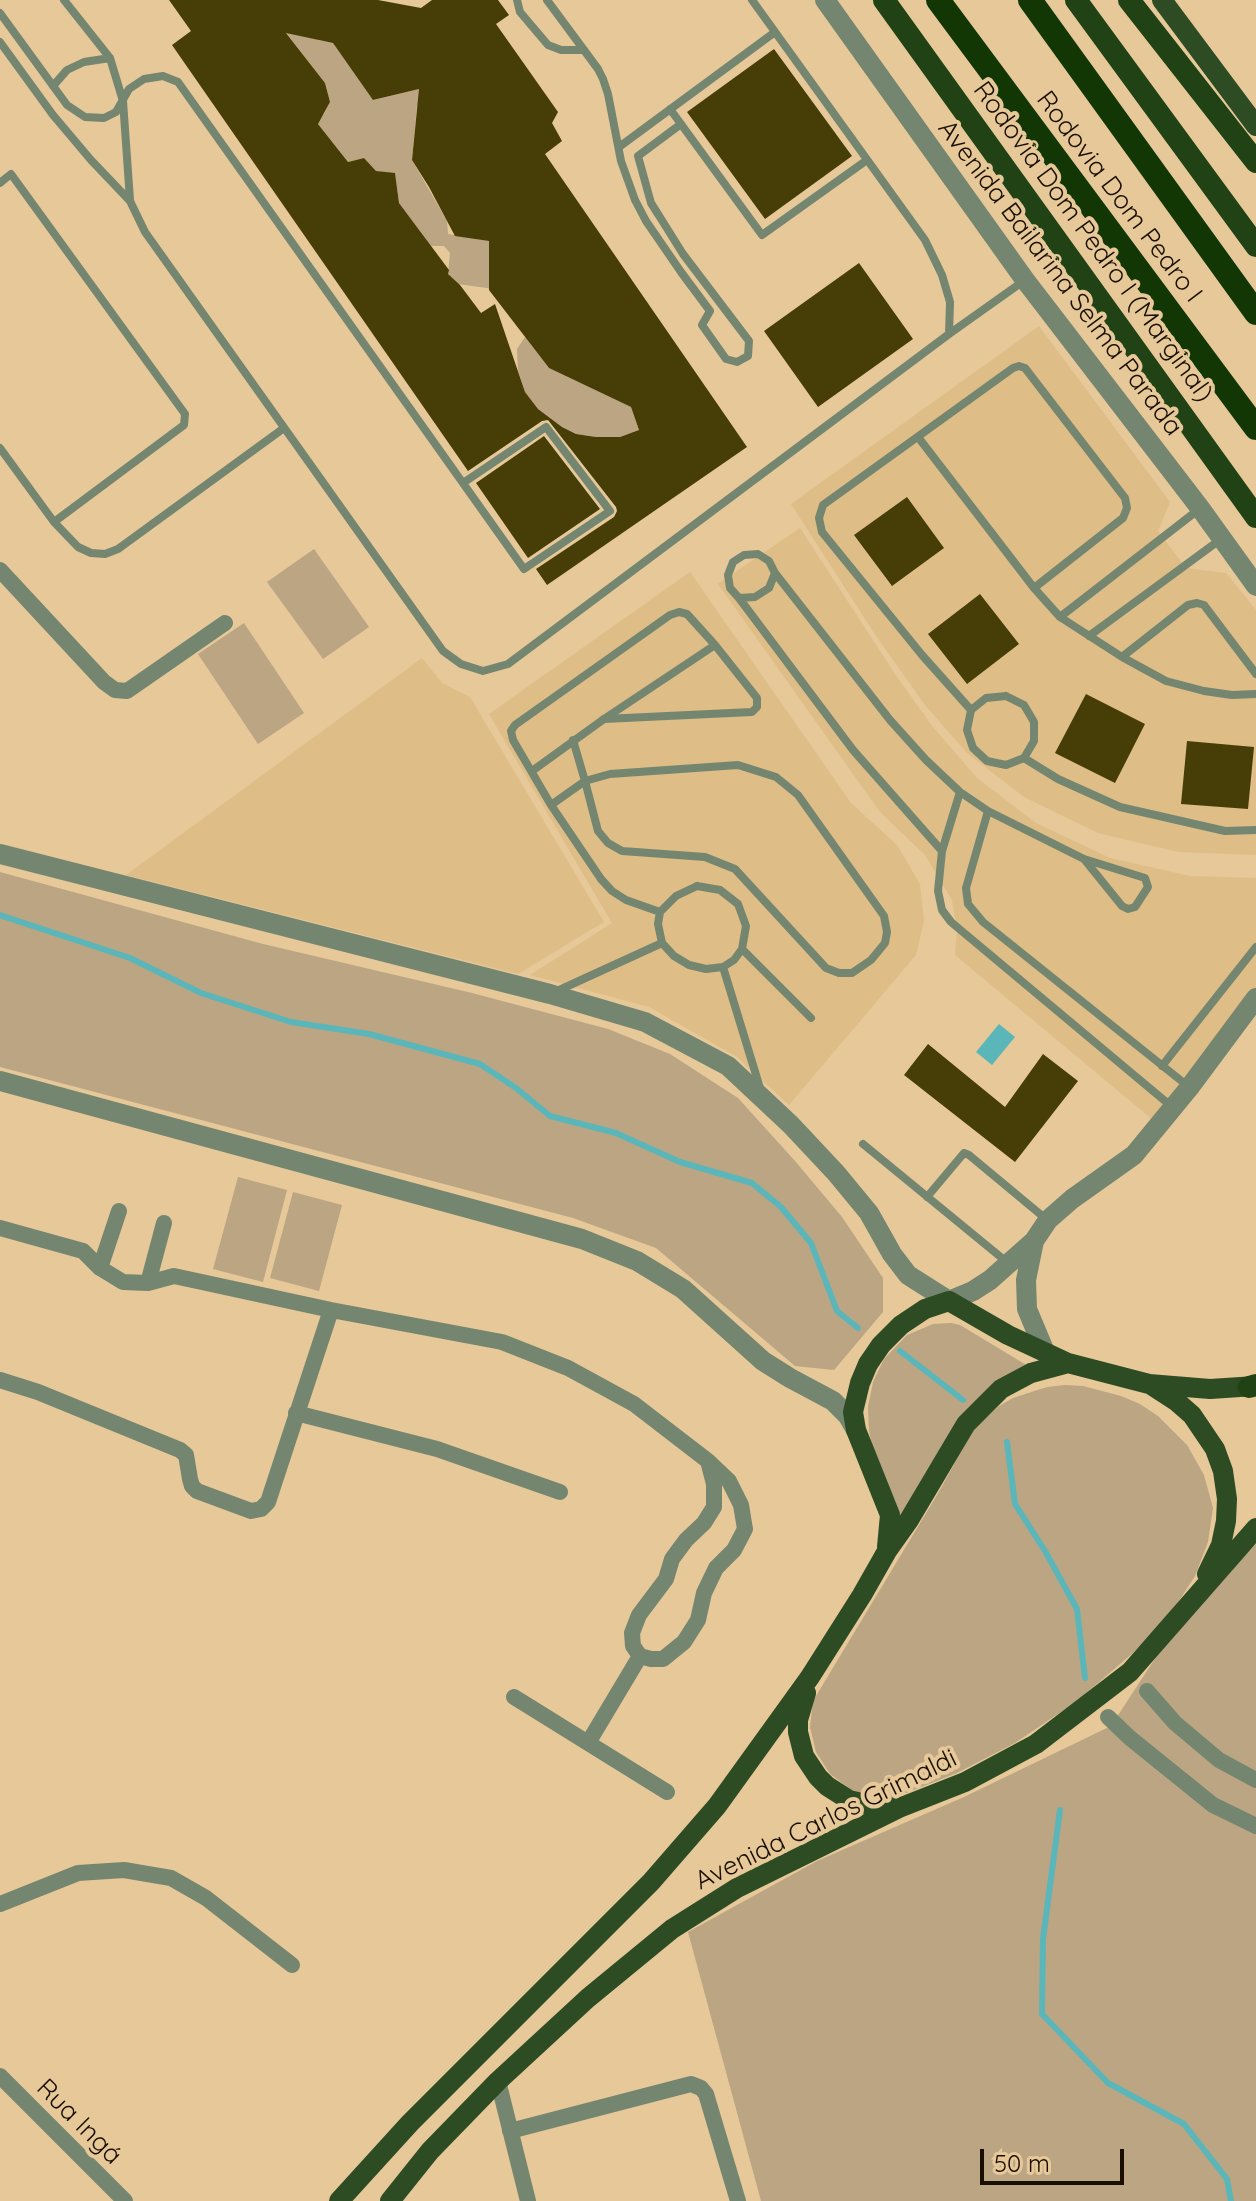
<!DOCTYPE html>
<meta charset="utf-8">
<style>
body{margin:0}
#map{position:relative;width:1256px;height:2201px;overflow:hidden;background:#e6c899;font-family:Quicksand,sans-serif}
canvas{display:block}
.scale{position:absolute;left:980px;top:2149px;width:144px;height:36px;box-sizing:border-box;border:4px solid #190f01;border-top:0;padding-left:10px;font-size:24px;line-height:28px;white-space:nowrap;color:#190f01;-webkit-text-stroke:6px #e6c899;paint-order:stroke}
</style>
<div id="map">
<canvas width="1256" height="2201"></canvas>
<div class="scale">50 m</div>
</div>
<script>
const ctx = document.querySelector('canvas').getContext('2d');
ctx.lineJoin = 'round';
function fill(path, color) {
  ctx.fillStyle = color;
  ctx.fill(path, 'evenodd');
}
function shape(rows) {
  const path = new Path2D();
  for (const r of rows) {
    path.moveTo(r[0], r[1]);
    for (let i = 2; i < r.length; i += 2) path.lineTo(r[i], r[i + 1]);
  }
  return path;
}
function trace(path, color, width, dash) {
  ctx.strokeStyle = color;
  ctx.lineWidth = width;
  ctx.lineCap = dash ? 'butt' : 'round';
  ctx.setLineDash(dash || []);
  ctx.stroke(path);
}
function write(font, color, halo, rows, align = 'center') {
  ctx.font = font + ' Quicksand,sans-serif';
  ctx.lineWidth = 8;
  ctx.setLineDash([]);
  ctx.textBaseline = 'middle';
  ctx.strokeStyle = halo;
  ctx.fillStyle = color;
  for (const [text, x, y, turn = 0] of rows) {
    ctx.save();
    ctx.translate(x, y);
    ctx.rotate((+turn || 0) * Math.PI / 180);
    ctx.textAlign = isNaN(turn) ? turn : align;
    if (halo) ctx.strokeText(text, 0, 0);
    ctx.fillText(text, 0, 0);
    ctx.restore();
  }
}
fill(shape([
 [1039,326,1170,502,1158,531,1186,568,1226,573,1256,610,1256,855,1178,852,1098,833,1024,797,967,753,925,705,876,636,791,504],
 [800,528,897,677,933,727,977,778,1036,823,1110,858,1190,876,1256,878,1256,1003,1159,1125,955,955,957,931,952,900,925,855,880,812,718,584],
 [690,572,851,803,897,845,920,884,924,921,916,955,789,1105,737,1057,649,1007,530,975,612,923,489,714],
 [422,658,442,683,470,697,604,922,518,974,126,875]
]), '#debd87');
fill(shape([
 [305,18,318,40,333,43,374,100,419,89,441,70,450,83,417,106,412,160,447,221,448,234,489,241,489,269,501,290,458,284,448,274,450,253,444,246,431,246,399,203,395,174,376,171,364,158,348,162,315,120,324,114,330,102,325,83,277,21],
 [525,337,549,368,631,407,639,430,620,437,596,437,576,434,562,427,538,409,525,392,518,370,517,349],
 [314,549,369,627,323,659,267,582],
 [244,623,304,713,258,744,198,654],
 [0,872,263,944,472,993,608,1029,670,1054,738,1098,795,1161,842,1217,883,1278,883,1312,834,1370,795,1366,656,1248,573,1218,0,1067],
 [238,1177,287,1190,263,1282,213,1269],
 [293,1192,342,1205,319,1291,270,1278],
 [951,1323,960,1325,1028,1366,1014,1373,899,1521,872,1446,869,1431,868,1407,873,1382,884,1359,907,1335,933,1324],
 [1065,1385,1083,1386,1121,1396,1140,1404,1158,1416,1187,1445,1204,1475,1213,1508,1208,1542,1195,1576,1173,1610,1134,1652,1077,1701,1015,1743,957,1773,896,1797,882,1798,853,1791,830,1774,816,1752,810,1727,813,1701,937,1495,974,1429,999,1406,1013,1398,1047,1387],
 [1256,1544,1256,2201,761,2201,688,1932,817,1861,964,1797,1111,1726,1192,1602]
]), '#bba583');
fill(shape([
 [999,1024,1015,1037,992,1065,976,1052]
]), '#5bb6ba');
trace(shape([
 [0,915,130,958,201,993,291,1022,369,1034,480,1064,516,1088,550,1116,616,1133,680,1162,752,1183,781,1207,811,1243,837,1311,858,1328],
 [900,1351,963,1400],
 [1007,1442,1015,1504,1045,1551,1077,1609,1085,1678],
 [1060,1810,1043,1939,1042,2014,1108,2083,1184,2124,1227,2179,1231,2201]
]), '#5bb6ba', 6);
fill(shape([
 [169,0,378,0,421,8,432,0,498,0,509,15,496,24,558,112,552,123,562,141,545,154,747,447,547,585,536,569,614,517,617,511,616,507,548,420,542,421,468,471,172,45,191,31],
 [286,33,333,43,373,100,419,89,412,160,429,187,455,236,489,241,489,290,549,368,631,407,639,430,620,437,596,437,576,434,562,427,538,409,525,392,495,304,481,313,460,285,448,274,449,270,399,203,395,173,376,171,364,158,348,162,318,124,330,102,325,83],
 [774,49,852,156,765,219,687,112],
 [859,263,913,339,818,407,764,331],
 [544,436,600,509,528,558,476,483],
 [907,497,944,548,892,586,854,535],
 [980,594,1019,644,967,684,928,634],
 [1086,694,1145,724,1115,783,1055,753],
 [1187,741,1254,747,1248,809,1181,804],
 [928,1044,1005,1107,1043,1054,1078,1081,1015,1162,904,1075]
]), '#463d07');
trace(shape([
 [64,0,110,58,123,101,130,200],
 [517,0,520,12,548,45,561,50,584,50],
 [547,0,598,69,603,79,608,94,621,161,635,200,646,221,681,272,710,311,702,325,726,359,737,362,748,356,749,341,683,254,663,222,651,203,638,156,681,124],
 [752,0,925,240,942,275,950,302,949,334],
 [0,13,67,105,85,117,104,118,116,112,129,89,144,79,163,76,178,82,524,569,610,511,546,427,463,483],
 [0,42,53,115,91,160,130,201,145,232,443,651,461,664,483,671,508,664,949,334,1025,280],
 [53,86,67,70,84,62,110,58],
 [670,109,762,235,867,160],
 [619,147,775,32],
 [0,183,11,174,185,414,184,425,54,522],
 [918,437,1034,588,1060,617,1122,657,1166,681,1204,691,1232,695,1256,694],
 [0,448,54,522,78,547,91,553,105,554,118,549,284,428],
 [739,598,755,597,769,588,775,573],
 [1060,617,1198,510],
 [1089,636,1221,539],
 [1122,657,1188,605,1197,603,1204,605,1256,674],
 [1006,696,1024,705,1034,722,1034,741,1024,758,1006,765,987,761,973,748,967,730,971,710,986,698,1006,696],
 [971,710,922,655,822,532,819,518,823,505,1013,368,1019,366,1025,368,1125,498,1127,508,1123,518,1034,588],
 [604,719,752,712,757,707,757,698,715,645,687,614,679,612,670,615,515,725,511,731,513,740,551,805,601,879,612,891,626,900,660,912],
 [1024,758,1058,779,1120,807,1225,831,1256,830],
 [532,771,604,719,715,645],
 [960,792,942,851,938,891,942,910,951,922,1171,1106],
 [551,805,585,781,610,774,738,765,776,777,798,795,884,916,887,932,885,943,871,960,852,973,839,973,826,968,735,869,705,857,622,851,608,843,598,831,585,781,573,740],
 [988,811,966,888,968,904,983,922,1189,1087],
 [942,851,853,750,739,598,730,588,728,575,733,562,744,555,758,554,769,561,775,573,890,720,926,760,960,792,988,811,1084,859,1145,878,1148,887,1135,907,1128,909,1122,906,1084,859],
 [697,886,720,890,738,904,746,926,742,949,734,960,723,967,706,969,689,965,674,956,662,943,658,924,660,912,676,896,697,886],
 [742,949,811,1018],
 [723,967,760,1088],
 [557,991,662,943],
 [1162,1066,1256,947],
 [863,1144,1008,1263],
 [927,1197,964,1153,969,1155,1046,1219]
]), '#758670', 8);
trace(shape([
 [0,570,104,682,115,690,127,691,225,623],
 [0,1228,83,1251,100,1268,123,1282,148,1283,174,1276,331,1310,502,1342,568,1368,634,1404,708,1461,729,1481,741,1505,745,1529,734,1550,716,1568,704,1593,698,1620,684,1642,663,1659,651,1659,640,1656,633,1646,632,1633,639,1615,666,1579,672,1559,686,1540,704,1523,714,1507,714,1484,708,1461],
 [100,1268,119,1211],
 [148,1283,164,1223],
 [0,1380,38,1392,180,1450,186,1455,190,1479,192,1486,197,1491,251,1511,261,1509,268,1502,331,1310],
 [296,1413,437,1449,560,1492],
 [1147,1691,1175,1723,1219,1760,1256,1780],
 [514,1697,667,1792],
 [1108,1717,1130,1738,1213,1805,1256,1826],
 [588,1743,640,1656],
 [0,1904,78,1873,124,1870,171,1878,206,1898,292,1965],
 [0,2076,125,2201],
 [498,2081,528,2201],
 [510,2131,691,2084,701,2088,706,2094,738,2201]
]), '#758670', 16);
trace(shape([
 [825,0,1025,280,1200,508,1256,586],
 [0,854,550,994,645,1022,728,1066,791,1125,836,1173,869,1213,892,1254,908,1275,949,1301,973,1291,990,1280,1034,1241,1048,1220,1072,1199,1134,1155,1189,1088,1256,998],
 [0,1081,582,1239,637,1261,683,1289,763,1361,790,1378,833,1401,848,1416,856,1430],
 [1034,1241,1026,1280,1027,1309,1045,1352]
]), '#758670', 20);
trace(shape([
 [1162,0,1256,126],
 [1153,1386,1176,1401,1192,1415,1215,1449,1223,1471,1227,1499,1226,1521,1221,1545,1207,1574],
 [887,1547,890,1515,856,1430,853,1412,860,1383,868,1364,881,1345,901,1325,925,1309,949,1301,1008,1335,1068,1363],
 [806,1693,798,1720,798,1732,804,1756,818,1777,827,1786,849,1800,874,1806,895,1807],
 [339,2201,410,2123,651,1882,717,1806,810,1677,862,1595,887,1551,909,1520,966,1424,1001,1389,1031,1373,1068,1363,1149,1384,1210,1389,1256,1386],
 [390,2201,430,2151,498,2081,588,1998,672,1929,737,1888,899,1808,965,1782,1036,1744,1130,1672,1256,1528]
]), '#2d4c24', 20);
trace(shape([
 [884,0,1256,517],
 [1076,0,1256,246],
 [1129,0,1256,162],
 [1249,1387,1256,1385]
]), '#204214', 22);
trace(shape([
 [938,0,1256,428],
 [1030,0,1256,313]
]), '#123705', 24);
write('26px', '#190f01', '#e6c899', [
 ["Rodovia Dom Pedro I",1119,197,53],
 ["Rodovia Dom Pedro I (Marginal)",1093,242,54],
 ["Avenida Bailarina Selma Parada",1060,278,53],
 ["Avenida Carlos Grimaldi",826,1820,-26],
 ["Rua Ingá",79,2122,45]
]);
</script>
